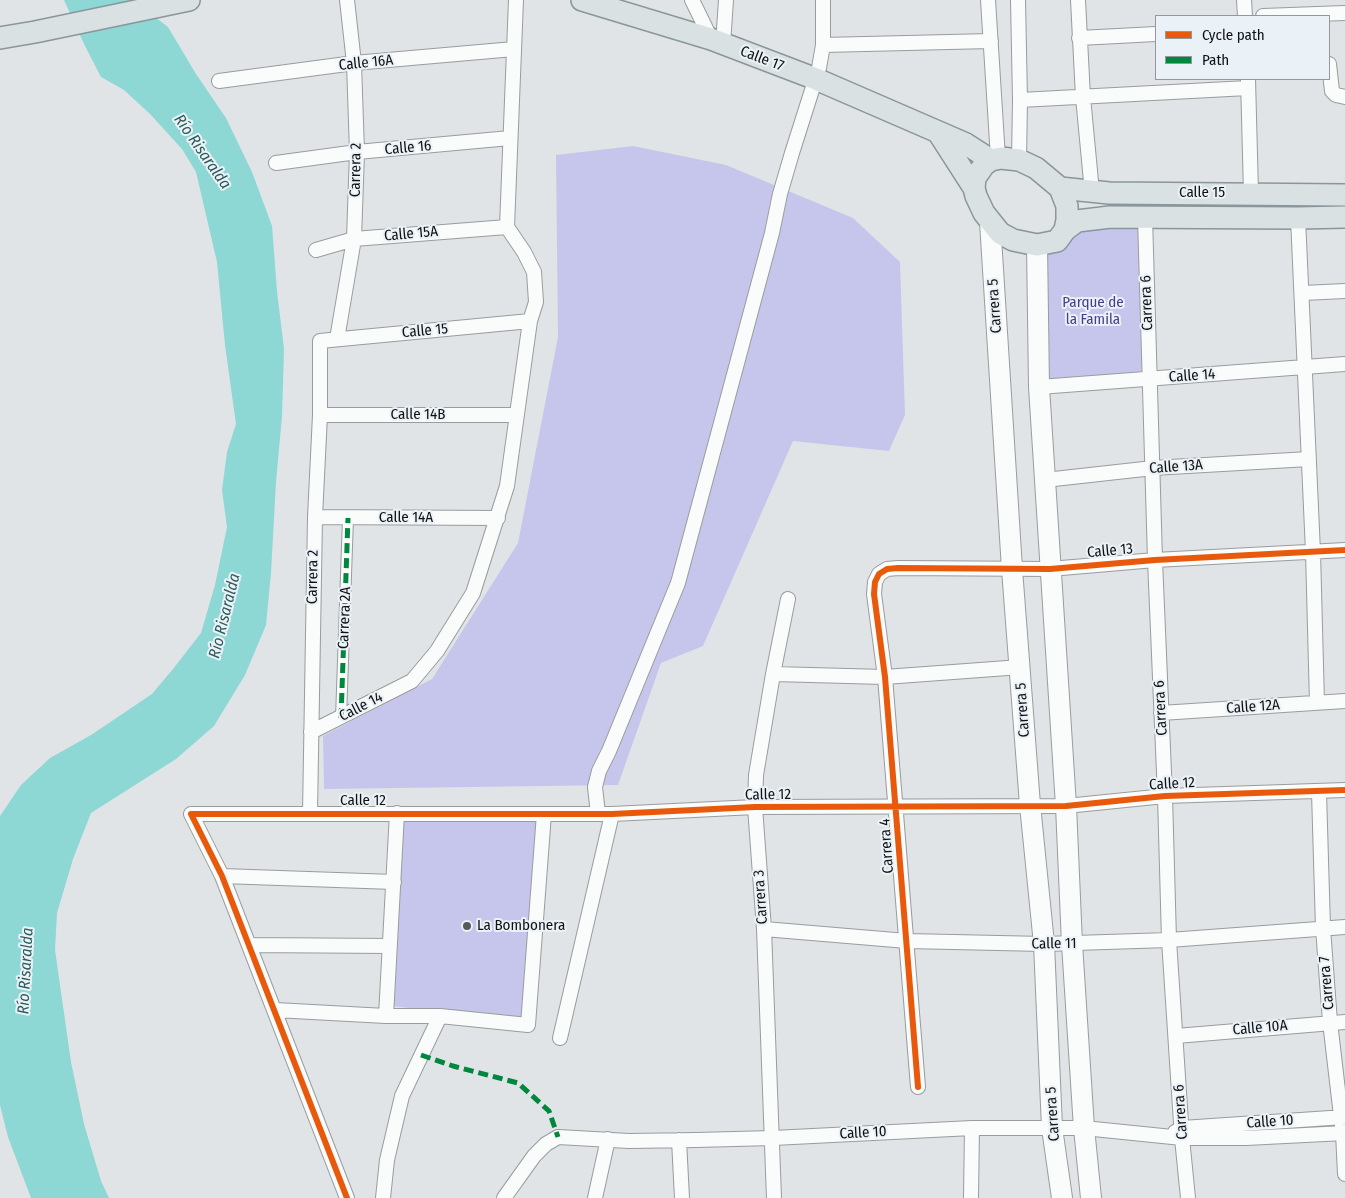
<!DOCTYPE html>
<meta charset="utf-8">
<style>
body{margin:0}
#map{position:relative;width:1345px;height:1198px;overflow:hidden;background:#e0e4e7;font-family:"Fira Sans Condensed",sans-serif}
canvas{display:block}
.legend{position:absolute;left:1155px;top:15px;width:175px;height:65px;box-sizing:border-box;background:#ebf2f7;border:1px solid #93989c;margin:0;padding:6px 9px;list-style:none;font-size:15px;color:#0f1113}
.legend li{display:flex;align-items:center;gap:10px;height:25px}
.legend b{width:25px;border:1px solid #93989c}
</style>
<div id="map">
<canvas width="1345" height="1198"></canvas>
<ul class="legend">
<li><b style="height:6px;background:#e8590c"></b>Cycle path</li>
<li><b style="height:6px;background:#00873e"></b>Path</li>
</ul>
</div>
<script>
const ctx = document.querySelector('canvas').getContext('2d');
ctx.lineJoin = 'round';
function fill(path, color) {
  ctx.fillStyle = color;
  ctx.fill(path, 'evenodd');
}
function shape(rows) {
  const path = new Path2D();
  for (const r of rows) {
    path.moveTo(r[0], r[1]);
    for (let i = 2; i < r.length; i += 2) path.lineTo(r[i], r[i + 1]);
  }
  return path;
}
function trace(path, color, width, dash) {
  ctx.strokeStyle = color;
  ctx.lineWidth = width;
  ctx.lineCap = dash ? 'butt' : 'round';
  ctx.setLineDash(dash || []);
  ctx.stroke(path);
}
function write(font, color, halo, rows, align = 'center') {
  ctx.font = font + ' "Fira Sans Condensed",sans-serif';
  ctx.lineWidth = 4;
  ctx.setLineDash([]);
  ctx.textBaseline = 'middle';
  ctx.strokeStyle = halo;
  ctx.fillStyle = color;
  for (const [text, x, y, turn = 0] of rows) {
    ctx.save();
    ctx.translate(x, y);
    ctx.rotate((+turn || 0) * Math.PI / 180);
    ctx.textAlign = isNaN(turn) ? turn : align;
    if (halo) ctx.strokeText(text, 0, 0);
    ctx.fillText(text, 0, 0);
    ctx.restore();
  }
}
fill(shape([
 [633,146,726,165,853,218,900,262,905,415,889,451,793,441,703,646,661,663,618,785,324,789,323,736,432,679,518,543,558,337,556,155],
 [1145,217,1149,380,1039,387,1047,244,1065,230],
 [542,815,524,1022,392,1006,403,818]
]), '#c6c6ec');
fill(shape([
 [64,0,133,0,168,27,196,74,226,118,252,172,272,226,277,291,284,349,282,416,276,482,271,573,266,625,245,675,214,726,176,759,91,813,73,859,57,913,55,950,71,1062,84,1124,101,1181,109,1198,31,1198,8,1137,0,1105,0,816,21,785,50,758,91,735,152,694,173,669,201,633,215,585,227,527,222,490,227,452,236,424,225,345,217,262,196,172,182,149,150,114,124,90,101,77,85,46]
]), '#8dd7d5');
const pedestrian = shape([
 [341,718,348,518]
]);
const minor = shape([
 [692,0,711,39],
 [988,0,998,158],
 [1018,0,1020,100,1019,160],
 [1078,0,1083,97,1092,192],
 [1244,0,1245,16],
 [1263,16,1345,13],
 [1079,38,1156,34],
 [723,44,726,0],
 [823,45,991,41],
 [1329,64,1332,91,1336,95,1345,97],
 [1248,79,1251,193],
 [219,81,354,63,514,49],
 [1020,100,1248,88],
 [276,163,357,152,510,138],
 [1145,217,1155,560,1165,796,1169,940,1182,1138,1188,1198],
 [1298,218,1313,552,1317,703],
 [316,250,354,239,507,227],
 [1303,293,1345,291],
 [337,339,354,239,357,152,354,63,347,0],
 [1039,387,1345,364],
 [320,415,516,415],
 [1045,480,1153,468,1309,459],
 [315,517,498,518],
 [773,674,885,677,1021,667],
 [1161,713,1345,701],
 [311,732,412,681,437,651,473,593,507,486,530,321,536,302,534,272,524,252,507,227,516,0],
 [1319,792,1323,928,1330,1022,1343,1133,1345,1174],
 [310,813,315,517,320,415,320,341,530,321],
 [598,814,595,787,599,771,609,751,678,583,772,233,780,194,792,153,819,68,823,45,823,0],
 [222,876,394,882],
 [764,929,907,941,1044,944,1169,940,1345,927],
 [250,945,390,946],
 [275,1010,386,1016,440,1016,528,1025,544,814],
 [386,1016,397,813],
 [1176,1036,1345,1022],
 [560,1038,612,814],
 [918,1087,885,677,874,594,875,582,879,574,887,569,898,568,1050,569,1155,560,1345,550],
 [1175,1132,1182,1128,1345,1117],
 [679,1140,682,1198],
 [347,1198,222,876,191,814,612,814,755,807,1066,806,1165,796,1345,790],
 [383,1198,387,1160,402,1096,440,1016],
 [504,1198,534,1156,546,1144,558,1137,629,1141,696,1140,773,1138,972,1128,1084,1128,1182,1138,1246,1138,1345,1133],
 [595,1198,608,1139],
 [774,1198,764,929,755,807,756,775,773,674,788,599],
 [971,1198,972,1128]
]);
const secondary = shape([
 [990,222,1012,569,1030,805,1044,944,1052,1128,1062,1198],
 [1037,245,1039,387,1066,806,1072,944,1084,1128,1091,1198]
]);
const primary = shape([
 [582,0,711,39,816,79,966,144,991,160],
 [0,38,35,32,189,0],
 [938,132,974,188],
 [1001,158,1019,160,1036,168,1060,188,1067,206,1067,220,1065,230,1057,241,1037,245,1013,240,1000,233,984,213,976,196,974,188,975,178,984,165,991,160,1001,158],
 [1060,188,1109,193,1345,195],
 [1065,230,1077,221,1110,217,1298,218,1345,217]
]);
trace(pedestrian, '#999c9e', 12);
trace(minor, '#999c9e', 16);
trace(secondary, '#999c9e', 22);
trace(primary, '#89969b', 24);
trace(pedestrian, '#fafbfb', 10);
trace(minor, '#fafbfb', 14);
trace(secondary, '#fafbfb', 20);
trace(primary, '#d9e1e3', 21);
trace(shape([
 [341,718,348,518],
 [421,1055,453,1066,518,1083,549,1111,558,1137]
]), '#00873e', 5, [10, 5]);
trace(shape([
 [918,1087,885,677,874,594,875,582,879,574,887,569,898,568,1050,569,1155,560,1345,550],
 [347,1198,222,876,191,814,612,814,755,807,1066,806,1165,796,1345,790]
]), '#e8590c', 6);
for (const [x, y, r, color] of [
 [467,926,5,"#585b5d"]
]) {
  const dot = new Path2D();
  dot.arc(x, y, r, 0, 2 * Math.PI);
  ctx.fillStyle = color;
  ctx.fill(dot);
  trace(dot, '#ebf2f7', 2);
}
write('15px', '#0f1113', '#ebf2f7', [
 ["Calle 17",762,59,21],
 ["Calle 16A",366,63,-6],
 ["Calle 16",408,148,-5],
 ["Carrera 2",356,170,-89],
 ["Calle 15",1202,193],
 ["Calle 15A",411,234,-5],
 ["Carrera 6",1147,303,-92],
 ["Carrera 5",995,306,-94],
 ["Calle 15",425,331,-5],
 ["Calle 14",1192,376,-4],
 ["Calle 14B",418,415],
 ["Calle 13A",1176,467,-4],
 ["Calle 14A",406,518],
 ["Calle 13",1110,551,-5],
 ["Carrera 2",313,577,-89],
 ["Carrera 2A",345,618,-88],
 ["Calle 14",361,707,-27],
 ["Calle 12A",1253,707,-4],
 ["Carrera 6",1161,708,-93],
 ["Carrera 5",1023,710,-94],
 ["Calle 12",1172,784,-3],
 ["Calle 12",768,795,-1],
 ["Calle 12",363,801],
 ["Carrera 4",887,846,-94],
 ["Carrera 3",761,897,-94],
 ["Calle 11",1054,944,-1],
 ["Carrera 7",1327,983,-95],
 ["Calle 10A",1260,1028,-5],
 ["Carrera 6",1181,1112,-94],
 ["Carrera 5",1053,1114,-94],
 ["Calle 10",1270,1122,-4],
 ["Calle 10",863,1133,-3]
]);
write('15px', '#483c8c', '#ebf2f7', [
 ["Parque de",1093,303],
 ["la Famila",1093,320]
]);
write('15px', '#0f1113', '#ebf2f7', [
 ["La Bombonera",477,926]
], 'left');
write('italic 16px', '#2c5a59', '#ebf2f7', [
 ["Río Risaralda",202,152,55],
 ["Río Risaralda",225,616,-76],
 ["Río Risaralda",26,971,-87]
]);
</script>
